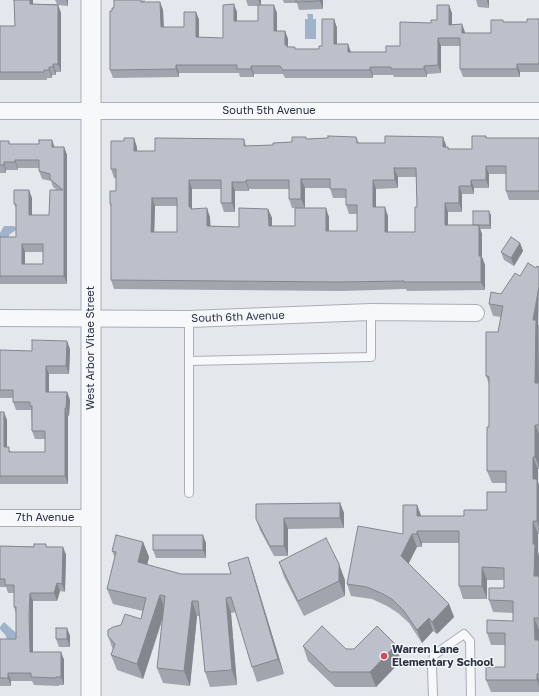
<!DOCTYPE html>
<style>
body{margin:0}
canvas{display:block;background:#e4e7ec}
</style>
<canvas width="539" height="696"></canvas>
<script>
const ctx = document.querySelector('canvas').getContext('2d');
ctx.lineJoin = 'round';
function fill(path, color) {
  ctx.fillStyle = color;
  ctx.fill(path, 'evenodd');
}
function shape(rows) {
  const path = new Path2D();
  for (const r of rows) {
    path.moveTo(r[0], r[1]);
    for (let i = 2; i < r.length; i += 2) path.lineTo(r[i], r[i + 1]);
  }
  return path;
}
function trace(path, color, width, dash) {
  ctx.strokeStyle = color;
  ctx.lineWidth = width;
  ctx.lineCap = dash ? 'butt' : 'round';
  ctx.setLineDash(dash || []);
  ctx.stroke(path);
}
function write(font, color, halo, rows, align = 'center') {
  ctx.font = font + ' "Golos Text",sans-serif';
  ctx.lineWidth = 3;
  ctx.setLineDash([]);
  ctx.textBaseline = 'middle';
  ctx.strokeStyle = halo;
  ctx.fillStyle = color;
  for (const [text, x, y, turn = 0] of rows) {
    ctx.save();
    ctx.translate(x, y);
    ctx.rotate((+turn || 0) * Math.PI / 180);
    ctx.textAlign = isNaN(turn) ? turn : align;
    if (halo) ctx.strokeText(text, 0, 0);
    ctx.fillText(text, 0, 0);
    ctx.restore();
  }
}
fill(shape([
 [307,14,313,14,313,19,316,19,316,39,305,39,305,19,308,19],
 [4,226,14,226,16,228,16,230,10,234,7,239,0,239,0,233],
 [4,622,16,633,16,642,7,643,6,636,0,629,0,627]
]), '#9fb4cc');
const service = shape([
 [189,361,371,357,371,312],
 [189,493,189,319],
 [433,696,432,667,434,655,464,634,470,641,471,696]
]);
const minor = shape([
 [0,111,539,111],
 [0,318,189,319,371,312,476,313],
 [0,518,91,518]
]);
const tertiary = shape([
 [91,0,91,696]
]);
trace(service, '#a9aeb7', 10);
trace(minor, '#a9aeb7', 18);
trace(tertiary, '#a9aeb7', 21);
trace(service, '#f7f8fa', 8);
trace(minor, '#f7f8fa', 16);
trace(tertiary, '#f7f8fa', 19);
fill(shape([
 [14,0,33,0,33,4,57,4,55,0,68,0,68,6,58,5,61,13,61,72,56,72,56,75,52,75,52,78,47,78,47,80,0,80,0,26,15,26],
 [145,0,144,2,160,2,163,10,164,27,184,27,196,12,199,20,199,37,223,38,237,12,237,21,258,21,258,6,248,6,246,0,261,0,261,5,277,13,277,31,285,31,288,39,288,47,295,47,295,49,319,49,322,46,334,19,337,28,337,44,351,52,386,52,400,46,431,23,452,13,452,25,465,33,491,33,503,20,503,22,527,22,539,19,539,72,520,72,520,77,463,77,460,69,460,46,441,46,441,73,427,74,427,77,394,77,393,75,373,75,373,78,285,78,283,74,254,74,254,77,240,77,239,73,179,73,179,77,113,78,110,70,112,11,114,8],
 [283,0,323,0,323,9,299,10,297,3,284,3],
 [476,0,489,0,489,8,478,7],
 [486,136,487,138,539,138,539,200,509,200,506,191,506,174,489,174,489,188,474,188,474,194,462,194,462,212,448,212,448,225,474,225,473,225,491,215,491,229,480,229,482,234,482,257,485,265,485,290,407,291,406,289,343,291,114,289,111,280,111,207,110,204,116,191,116,178,114,178,111,169,137,147,137,151,155,151,244,139,246,146,273,145,292,142,306,137,306,139,356,137,359,143,385,143,443,137,446,147,448,147,449,149,472,149],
 [398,177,416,177,417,207,415,232,388,232,388,216,376,207,376,189,398,188],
 [305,188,330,188,333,198,346,198,346,205,349,214,357,214,357,231,329,231,329,217,305,208],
 [192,189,221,189,221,203,224,212,235,212,235,191,249,191,249,189,289,189,289,199,292,208,295,208,295,226,272,226,272,218,268,209,239,227,210,226,210,217,192,209],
 [155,206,177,206,177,232,154,232],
 [0,141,9,141,10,144,54,147,64,147,67,155,67,284,0,284,0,237,16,237,16,208,14,204,32,198,32,215,49,215,57,190,53,187,51,181,42,179,39,171,39,168,18,168,18,170,6,170,6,173,0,173],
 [25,252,43,252,43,264,25,264],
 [520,243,523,251,514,266,504,260,501,252],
 [491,292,539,325,539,469,538,469,538,482,539,485,539,534,538,534,538,552,539,556,539,692,491,692,486,680,505,667,505,645,491,645,487,633,513,621,513,613,493,612,489,600,504,588,504,580,487,580,487,599,463,599,459,586,459,543,422,543,422,547,417,547,408,563,449,604,454,617,437,634,433,631,422,643,409,623,398,613,387,606,372,599,351,596,347,584,403,534,417,505,421,516,464,516,487,510,506,492,506,483,492,483,487,471,489,427,489,384,486,376,498,332,501,317,493,316,489,304],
 [70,349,69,374,49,374,49,392,67,392,70,400,69,416,68,416,68,484,0,484,0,412,7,420,7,447,11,452,45,452,45,439,35,439,32,431,31,410,16,410,13,402,13,398,0,398,0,350,32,351],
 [340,503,344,513,344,528,288,529,288,556,274,556,260,530,256,519],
 [143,542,149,557,147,565,181,574,231,574,248,557,253,572,284,674,257,682,252,667,236,612,231,613,237,685,210,687,205,672,200,616,197,616,190,686,163,683,157,668,163,618,143,679,117,670,111,655,113,650,108,636,121,625,141,619,143,611,113,604,107,589,115,558,112,551],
 [206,543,206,558,156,558,153,550],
 [0,546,63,547,66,555,65,592,60,591,57,601,33,601,32,623,33,652,61,652,64,660,64,685,59,685,59,686,34,685,32,681,11,681,11,686,0,686,0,639,16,639,16,614,14,607,14,593,8,593,6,587,0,587],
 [279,562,345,580,345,596,304,616,284,577],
 [67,628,70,636,70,647,59,647,56,639],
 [303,646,401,661,376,687,335,687,308,661]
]), '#a1a5ae');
fill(shape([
 [30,0,33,0,33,12,30,4],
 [66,0,68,0,68,6],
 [258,0,261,0,261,6],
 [320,0,323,0,323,9,320,1],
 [487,0,489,0,489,8],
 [160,2,163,10,164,35,161,27],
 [234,4,237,12,237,29,234,21],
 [58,5,61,13,61,72,58,64],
 [274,5,277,13,277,39,274,31],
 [449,5,452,13,452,33,449,25],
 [196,12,199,20,199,45,196,37],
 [334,19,337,28,337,52,334,44],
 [462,24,465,32,465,41,462,33],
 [285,31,288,39,288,48,285,45],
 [438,38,441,46,441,73,438,65],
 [348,44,351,52,348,52],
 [53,64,56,72,56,75,53,67],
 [517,64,520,72,520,77,517,69],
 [176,65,179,73,179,77,176,69],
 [251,66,254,74,254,77,251,69],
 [424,66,427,74,427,77,424,69],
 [49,67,52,75,52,78,49,70],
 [370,67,373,75,373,78,370,70],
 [443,137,446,145,446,155,443,147],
 [134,138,137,147,137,159,134,151],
 [52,140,55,148,52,147],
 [64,147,67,155,67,284,64,276],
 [15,160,18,168,18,170,15,162],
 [4,162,6,170,6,173,4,165],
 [486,166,489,174,489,188,486,180],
 [394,168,398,177,398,188,395,180],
 [301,179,305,188,305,208,301,199],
 [189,180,192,189,192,210,189,207],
 [246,180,249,189,249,191,246,182],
 [373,180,376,189,376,216,373,207],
 [471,180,474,188,474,194,471,186],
 [232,182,235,191,235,212,232,203],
 [459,186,462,194,462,212,459,203],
 [29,190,32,198,32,223,29,215],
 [152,198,155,206,154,241,151,232],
 [445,203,448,212,448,234,445,225],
 [385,207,388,216,388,240,385,232],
 [207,208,210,217,211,235,207,226],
 [326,208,329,217,329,240,326,231],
 [268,209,272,218,272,235,269,226],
 [489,211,491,215,491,229,490,225],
 [479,225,482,234,482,257,485,265,485,290,481,282,479,256],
 [520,243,523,251,514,266,511,258],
 [22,244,25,252,25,272,22,264],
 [539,286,538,328,539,393,535,383,533,320],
 [67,341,70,349,69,374,66,366],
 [46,366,49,374,49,400,46,392],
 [67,392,70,400,69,416,66,408],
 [65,408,68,416,68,484,65,476],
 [4,412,7,420,7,455,4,447],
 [535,425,539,434,539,466,535,457],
 [533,457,538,469,538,482,539,485,539,527,537,521,533,479],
 [340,503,344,513,344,528,340,518],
 [417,505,422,518,417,516],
 [284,518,288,529,288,556,284,546],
 [533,521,538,534,538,552,539,556,539,588,534,576],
 [417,531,422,543,422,547,417,534],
 [412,534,417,547,406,569,401,556],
 [203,535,206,543,206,558,203,550],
 [143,542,149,557,144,578,138,562],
 [63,547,66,555,65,592,62,584],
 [248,557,253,572,284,674,278,659],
 [339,564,345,580,345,596,339,581],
 [482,567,487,580,487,599,482,586],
 [57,583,60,591,57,601,54,593],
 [30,593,33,601,33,660,30,652],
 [160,595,165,610,143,679,137,664],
 [226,598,231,613,237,685,232,670],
 [192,601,197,616,190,686,184,671],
 [449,604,454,617,437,634,432,622],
 [429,618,433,631,422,643,417,630],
 [534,618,539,630,539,651,535,640],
 [67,628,70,636,70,647,67,639],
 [396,645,401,661,376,687,370,672],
 [61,652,64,660,64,685,61,677],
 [8,673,11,681,11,686,8,678],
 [537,674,539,680,539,686,537,680]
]), '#83868d');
const building = shape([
 [14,0,30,0,30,4,58,5,58,64,53,64,53,67,49,67,49,70,44,70,44,72,0,72,0,26,15,26,14,0],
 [114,0,141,0,141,2,160,2,161,27,184,27,184,12,196,12,196,37,223,38,223,5,234,4,234,21,258,21,258,5,274,5,274,31,285,31,285,45,287,45,287,47,295,47,295,49,319,49,319,46,322,46,322,19,334,19,334,44,348,44,348,52,386,52,386,46,400,46,400,22,431,23,431,20,437,20,437,5,449,5,449,25,462,24,462,33,491,33,491,20,503,20,503,22,527,22,527,19,539,19,539,64,517,64,517,69,460,69,460,38,438,38,438,65,424,66,424,69,391,69,391,67,370,67,370,70,283,70,280,66,251,66,251,69,237,69,237,65,176,65,176,69,110,70,110,11,112,11,112,8,114,8,114,0],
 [296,0,320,0,320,1,296,2,296,0],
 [328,136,356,137,357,143,385,143,385,136,443,137,443,147,448,147,448,149,472,149,472,136,486,136,486,138,539,138,539,191,506,191,506,166,486,166,486,180,471,180,471,186,459,186,459,203,445,203,445,225,479,225,479,256,481,256,481,282,404,282,404,281,340,282,111,280,111,204,110,204,110,191,116,191,116,169,111,169,111,141,124,141,124,138,134,138,134,151,155,151,155,138,244,139,244,146,273,145,273,143,292,142,292,137,306,137,306,139,328,138,328,136],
 [394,168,416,168,417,207,415,207,415,232,385,232,385,207,373,207,373,180,395,180,394,168],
 [301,179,330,179,330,189,346,189,346,205,357,205,357,231,326,231,326,208,295,208,295,226,269,226,268,209,239,208,239,227,207,226,207,208,191,209,191,207,189,207,189,180,221,180,221,203,232,203,232,182,246,182,246,180,289,180,289,199,301,199,301,179],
 [152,198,177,198,177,232,151,232,152,198],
 [39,140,52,140,52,147,64,147,64,276,0,276,0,237,16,237,16,204,14,204,14,190,29,190,29,215,49,215,50,190,63,190,50,179,50,174,39,171,39,160,15,160,15,162,4,162,4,165,0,165,0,141,9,141,9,144,39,144,39,140],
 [22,244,43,244,43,264,22,264,22,244],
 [473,211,489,211,490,225,473,225,473,211],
 [511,237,520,243,511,258,501,252,511,237],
 [528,263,536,268,537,266,539,267,539,286,533,320,536,320,535,383,539,383,539,425,535,425,535,457,533,457,533,479,537,479,537,521,533,521,533,544,535,544,534,576,539,576,539,618,534,618,535,640,539,640,539,674,537,674,537,680,486,680,486,667,505,667,505,633,487,633,487,620,513,621,513,601,489,600,489,588,504,588,504,568,482,567,482,586,459,586,459,531,417,531,417,534,412,534,401,556,449,604,432,622,429,618,417,630,404,611,393,600,383,594,367,587,347,584,358,526,403,534,403,505,417,505,417,516,464,516,464,510,487,510,487,492,506,492,506,471,487,471,487,427,489,427,489,377,488,376,486,376,486,332,498,332,503,306,489,304,491,292,501,294,515,273,520,276,528,263],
 [32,340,67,341,66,366,46,366,46,392,67,392,66,408,65,408,65,476,0,476,0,412,4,412,4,447,9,447,9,452,45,452,45,431,32,431,32,406,30,406,30,402,13,402,13,390,0,390,0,350,32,351,32,340],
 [340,503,340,518,284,518,284,546,270,546,256,519,256,504,340,503],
 [116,535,143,542,138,562,181,574,231,574,228,563,248,557,278,659,252,667,231,597,226,598,232,670,205,672,198,601,192,601,184,671,157,668,165,596,160,595,137,664,111,655,115,644,108,636,108,630,113,627,121,625,125,614,141,619,146,598,107,589,116,552,112,551,116,535],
 [153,535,203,535,203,550,153,550,153,535],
 [326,538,339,564,339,581,298,601,279,562,326,538],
 [34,544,46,544,46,547,63,547,62,584,57,583,54,593,30,593,29,615,30,652,61,652,61,677,56,677,56,678,31,677,31,673,8,673,8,678,0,678,0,639,16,639,16,607,14,607,14,585,5,585,5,579,0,579,0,546,34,547,34,544],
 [322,626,346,649,354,649,377,626,396,645,370,672,330,672,303,646,322,626],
 [56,628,67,628,67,639,56,639,56,628]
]);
fill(building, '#bbc0ca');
trace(building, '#83868d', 1);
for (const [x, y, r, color] of [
 [384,656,4,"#d1495b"]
]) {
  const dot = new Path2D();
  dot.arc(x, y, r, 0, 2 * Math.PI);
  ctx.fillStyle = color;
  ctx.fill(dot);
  trace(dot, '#f4f6f9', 1.5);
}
write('11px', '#2b3445', '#f4f6f9', [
 ["South 5th Avenue",269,111],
 ["South 6th Avenue",238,317,-2],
 ["West Arbor Vitae Street",91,348,-90],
 ["7th Avenue",45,518]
]);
write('bold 11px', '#2b3445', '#f4f6f9', [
 ["Warren Lane",392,650],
 ["Elementary School",392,663]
], 'left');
</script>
